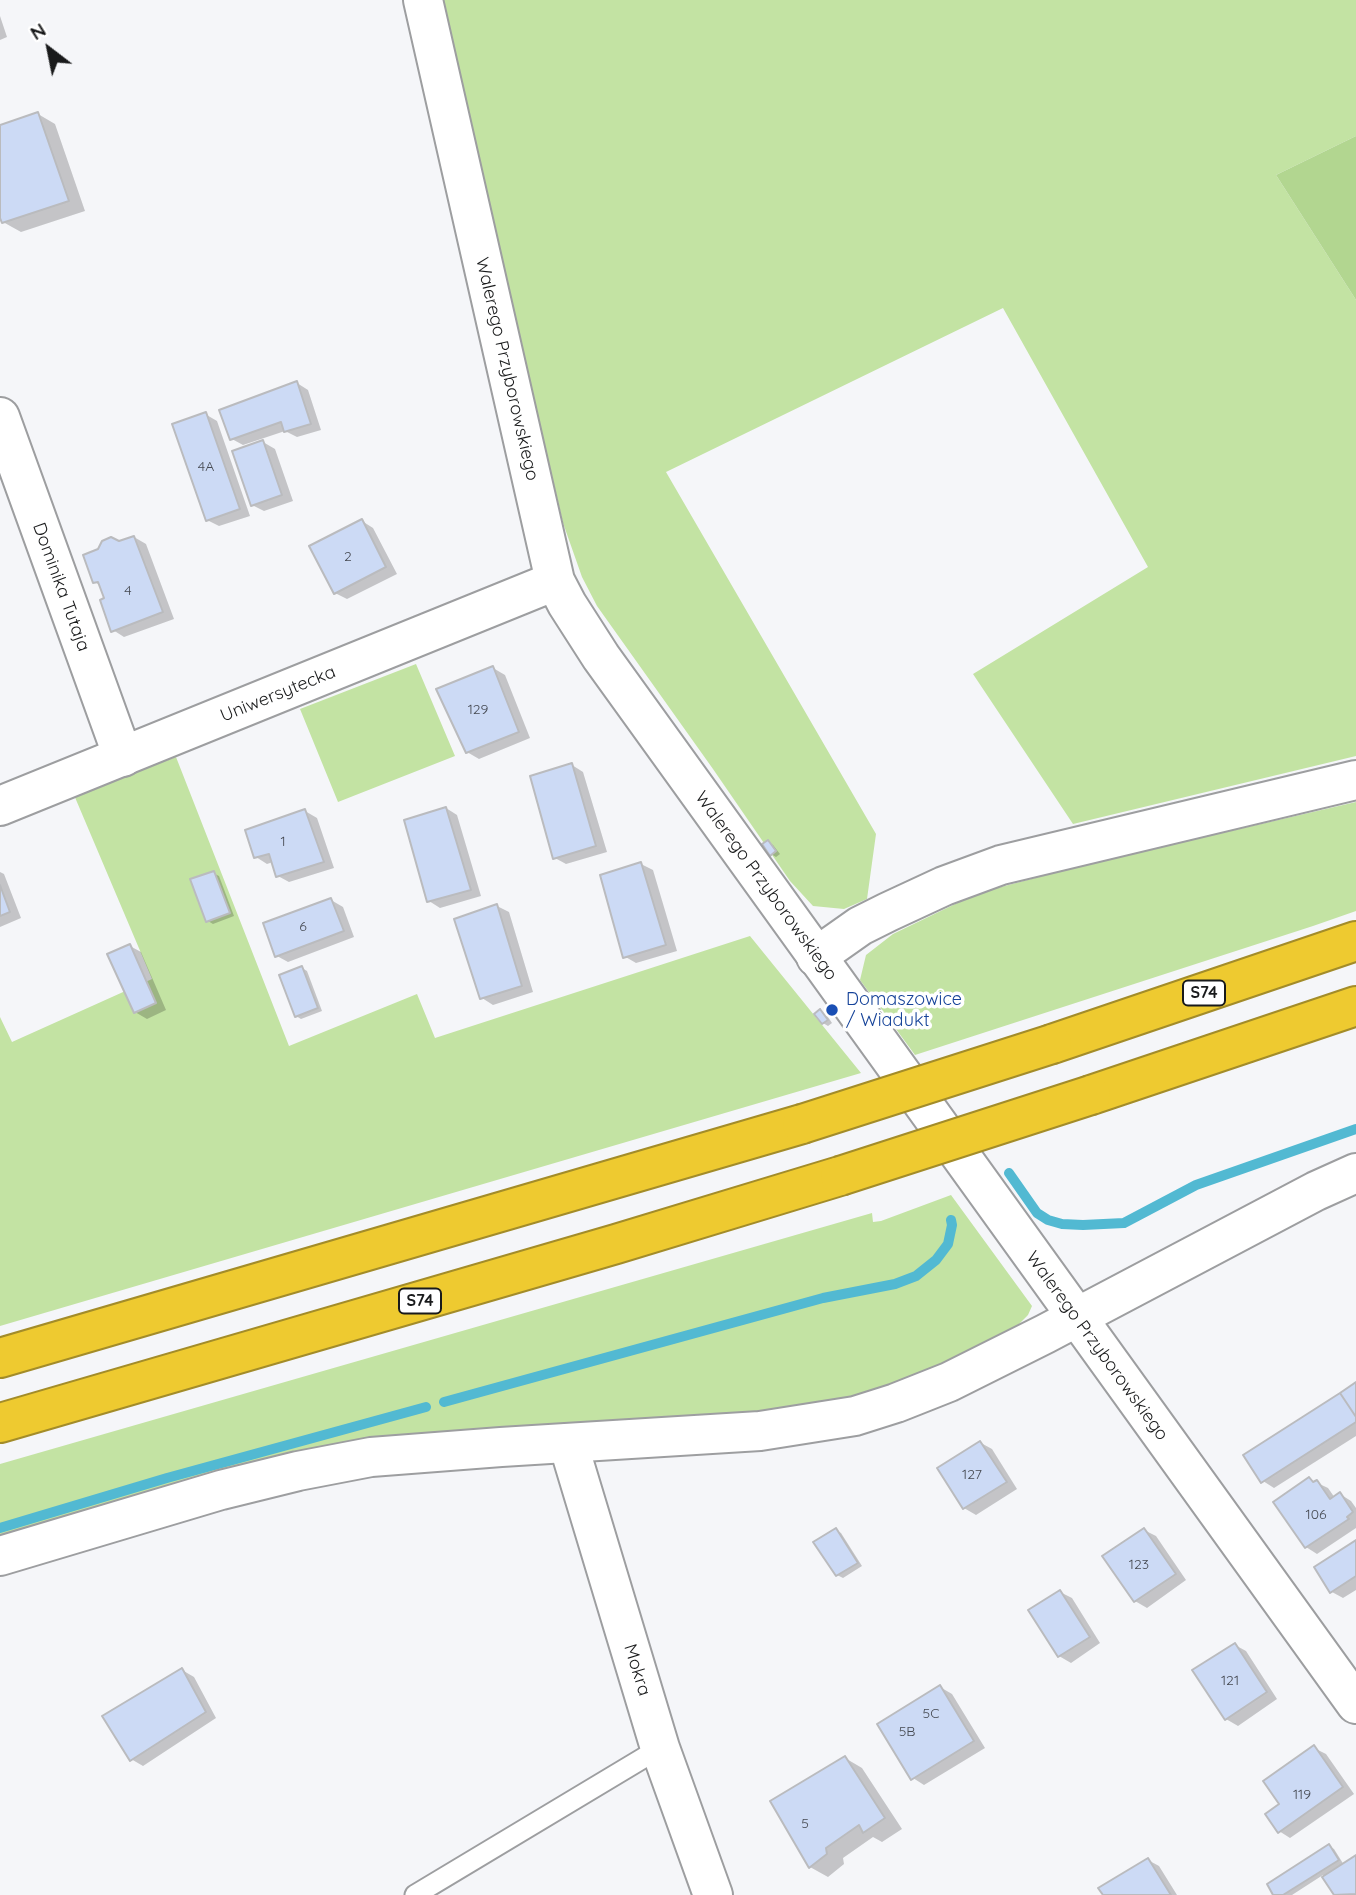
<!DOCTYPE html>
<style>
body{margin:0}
#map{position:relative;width:1356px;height:1895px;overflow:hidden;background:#f5f6f9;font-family:Quicksand,sans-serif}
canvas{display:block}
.north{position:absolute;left:14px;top:14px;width:70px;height:70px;-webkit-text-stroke:5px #fff;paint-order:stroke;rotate:328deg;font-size:19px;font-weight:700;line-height:28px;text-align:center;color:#191a1b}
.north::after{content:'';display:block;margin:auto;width:24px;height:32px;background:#191a1b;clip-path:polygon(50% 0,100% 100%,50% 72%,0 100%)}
</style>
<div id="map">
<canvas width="1356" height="1895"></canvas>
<div class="north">N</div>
</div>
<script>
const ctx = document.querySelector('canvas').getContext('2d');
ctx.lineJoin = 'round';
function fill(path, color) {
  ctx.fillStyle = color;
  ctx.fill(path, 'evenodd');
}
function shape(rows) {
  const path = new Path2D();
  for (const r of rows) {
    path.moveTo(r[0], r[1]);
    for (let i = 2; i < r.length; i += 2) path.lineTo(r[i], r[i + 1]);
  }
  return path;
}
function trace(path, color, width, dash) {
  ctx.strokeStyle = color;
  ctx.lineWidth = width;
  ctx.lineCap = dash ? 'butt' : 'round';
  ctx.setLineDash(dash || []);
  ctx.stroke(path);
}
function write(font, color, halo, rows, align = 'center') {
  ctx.font = font + ' Quicksand,sans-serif';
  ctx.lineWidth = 7;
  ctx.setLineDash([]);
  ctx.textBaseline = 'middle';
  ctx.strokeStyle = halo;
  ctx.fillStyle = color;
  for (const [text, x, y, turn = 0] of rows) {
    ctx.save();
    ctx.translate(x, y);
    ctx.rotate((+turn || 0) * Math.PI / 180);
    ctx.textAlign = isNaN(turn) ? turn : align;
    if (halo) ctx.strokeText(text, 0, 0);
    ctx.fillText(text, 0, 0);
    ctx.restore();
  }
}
fill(shape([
 [441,0,1356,0,1356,136,1276,175,1356,300,1356,756,1073,824,973,674,1148,567,1003,308,666,472,876,834,867,899,844,909,813,906,790,881,713,769,597,606,582,577,563,523],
 [416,664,455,756,338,802,300,709],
 [176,757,289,1046,417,994,435,1038,750,936,861,1073,0,1326,0,1017,12,1042,152,979,74,795],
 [1356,802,1356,911,1313,926,915,1055,860,980,866,955,893,934,978,893,1092,863],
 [951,1195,1032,1306,1028,1315,1017,1326,1002,1335,938,1366,884,1390,798,1410,400,1439,0,1542,0,1464,872,1213,873,1222,881,1221]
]), '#c3e3a3');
fill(shape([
 [1356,136,1356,300,1276,175]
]), '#b2d690');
fill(shape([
 [0,16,7,37,0,40],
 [38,114,55,124,85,211,21,232,3,222,0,213,0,127],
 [297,383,308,390,321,430,297,437,285,431,243,445,232,439],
 [205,414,217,421,250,516,219,526,207,520],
 [263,442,275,449,293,501,264,511,252,505],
 [362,521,373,528,397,574,347,599,335,593],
 [134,537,146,544,174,619,124,637,113,630,106,599,101,586,95,582,119,543],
 [493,668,505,675,530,738,479,759,467,752],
 [572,765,583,772,607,852,566,864,555,858],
 [446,808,457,815,481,896,440,908,429,901],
 [305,811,317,818,334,868,289,882,278,876,273,862,267,864,256,857],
 [768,842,773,845,780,854,776,857,771,854],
 [641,864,653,870,677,951,636,963,624,956],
 [0,872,4,874,21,918,0,927],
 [213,873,219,876,234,916,213,924,208,921],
 [331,900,343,907,354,937,288,962,277,956],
 [497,906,509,912,533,992,493,1005,482,998],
 [130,946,141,952,166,1010,147,1019,135,1012],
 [302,968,307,971,322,1011,301,1019,296,1016],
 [820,1011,826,1014,832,1023,828,1026,823,1023],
 [1356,1384,1356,1436,1274,1488,1263,1481],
 [981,1443,992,1449,1017,1489,976,1515,964,1508],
 [1309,1479,1328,1488,1335,1498,1340,1494,1351,1501,1356,1508,1356,1528,1317,1554,1306,1547],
 [836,1530,841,1533,862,1566,843,1578,837,1575],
 [1144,1530,1156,1536,1186,1580,1147,1608,1135,1601],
 [1356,1542,1356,1590,1343,1598,1332,1592],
 [1060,1592,1072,1598,1100,1643,1071,1663,1059,1656],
 [1235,1645,1246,1651,1277,1699,1238,1726,1226,1719],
 [182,1670,194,1677,216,1718,143,1766,131,1759],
 [940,1687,952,1694,985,1748,924,1785,913,1778],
 [1314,1748,1326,1754,1354,1794,1290,1838,1279,1831,1281,1804],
 [845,1758,862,1768,902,1829,882,1842,873,1837,843,1858,844,1864,828,1877,810,1867,773,1802],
 [1329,1846,1334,1849,1344,1865,1356,1857,1356,1895,1336,1895,1323,1875,1292,1895,1275,1895],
 [1148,1860,1159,1866,1177,1895,1105,1895]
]), '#0003');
trace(shape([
 [1009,1173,1037,1213,1048,1220,1062,1224,1083,1225,1124,1223,1196,1185,1356,1129],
 [444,1402,823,1298,895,1284,916,1276,936,1260,948,1244,952,1225,951,1220],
 [0,1528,167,1478,426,1407]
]), '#52b9d2', 10);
const building = shape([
 [38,112,69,201,2,223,0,218,0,125,38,112],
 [297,381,311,424,284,432,281,422,230,440,219,410,297,381],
 [206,412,240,509,206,521,172,424,206,412],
 [263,440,282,495,251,506,232,451,263,440],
 [362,519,386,567,334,594,309,546,362,519],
 [134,536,163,612,111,632,100,600,104,598,98,582,93,583,83,555,98,549,102,541,111,537,119,541,134,536],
 [493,666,519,732,466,753,436,689,493,666],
 [572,763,596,846,553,859,530,776,572,763],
 [446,807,471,890,427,902,404,820,446,807],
 [305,809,324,862,276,877,269,854,254,858,245,830,305,809],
 [768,840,776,851,770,856,762,844,768,840],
 [641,862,666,945,623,958,600,875,641,862],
 [214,871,230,913,206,922,190,879,214,871],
 [0,885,10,912,0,916,0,885],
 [331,898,344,931,275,957,263,923,331,898],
 [497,904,522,986,480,999,454,919,497,904],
 [130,944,156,1003,134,1013,107,954,130,944],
 [302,966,318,1008,295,1017,279,975,302,966],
 [820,1009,828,1020,822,1024,814,1014,820,1009],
 [1356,1382,1356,1417,1340,1393,1356,1382],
 [1340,1393,1356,1417,1356,1422,1261,1483,1243,1455,1340,1393],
 [980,1441,1007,1482,963,1509,937,1468,980,1441],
 [1309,1477,1313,1482,1317,1480,1330,1499,1340,1492,1353,1512,1347,1517,1349,1519,1305,1548,1273,1502,1309,1477],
 [836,1528,858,1563,836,1576,813,1542,836,1528],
 [1144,1528,1176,1574,1134,1602,1102,1556,1144,1528],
 [1356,1540,1356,1576,1330,1593,1314,1567,1356,1540],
 [1060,1590,1090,1637,1058,1657,1028,1610,1060,1590],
 [1235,1643,1267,1692,1225,1720,1192,1670,1235,1643],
 [182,1668,206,1712,130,1761,102,1716,182,1668],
 [940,1685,974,1741,911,1780,877,1724,940,1685],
 [1314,1745,1343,1787,1278,1833,1265,1814,1279,1804,1263,1781,1314,1745],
 [845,1756,885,1818,863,1833,859,1825,826,1848,827,1854,809,1868,770,1801,845,1756],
 [1329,1844,1339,1860,1283,1895,1273,1895,1267,1884,1329,1844],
 [1356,1855,1356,1894,1334,1895,1322,1877,1356,1855],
 [1148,1858,1171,1895,1103,1895,1098,1888,1148,1858]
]);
fill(building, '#ccdaf5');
trace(building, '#babbbe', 2);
const service = shape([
 [415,1895,660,1748]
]);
const minor = shape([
 [0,417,123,757],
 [816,957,860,926,888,912,944,886,1001,865,1356,780],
 [568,1443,660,1748,713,1895]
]);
const tertiary = shape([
 [423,0,555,581,567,604,601,657,1356,1704],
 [0,806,555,581],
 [0,1556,221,1490,298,1471,371,1457,501,1447,760,1431,855,1416,896,1403,949,1382,1045,1334,1316,1191,1356,1173]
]);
const motorway = shape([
 [1052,1044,1356,941],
 [1091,1095,1356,1006],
 [0,1358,802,1124],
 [0,1423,616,1244,840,1176]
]);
trace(service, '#9d9ea0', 23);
trace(minor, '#9d9ea0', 42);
trace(tertiary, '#9d9ea0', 42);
trace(motorway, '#a38c29', 42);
trace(service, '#fff', 19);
trace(minor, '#fff', 38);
trace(tertiary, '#fff', 38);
trace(motorway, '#eeca30', 38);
const motorwayBridge = shape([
 [802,1124,1052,1044],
 [840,1176,1091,1095]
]);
trace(motorwayBridge, '#a38c29', 42, []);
trace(motorwayBridge, '#eeca30', 38);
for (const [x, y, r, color] of [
 [832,1010,7,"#1a4fb4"]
]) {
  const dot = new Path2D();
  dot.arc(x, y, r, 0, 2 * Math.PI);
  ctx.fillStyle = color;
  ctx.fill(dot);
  trace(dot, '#fff', 2.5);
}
write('14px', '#464a52', null, [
 ["4A",206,467],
 ["2",348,557],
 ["4",128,591],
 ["129",478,710],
 ["1",283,842],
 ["6",303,927],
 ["127",972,1475],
 ["106",1316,1515],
 ["123",1139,1565],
 ["121",1230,1681],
 ["5C",931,1714],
 ["5B",907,1732],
 ["119",1302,1795],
 ["5",805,1824]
]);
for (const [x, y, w] of [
 [1204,993,42],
 [420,1301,42]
]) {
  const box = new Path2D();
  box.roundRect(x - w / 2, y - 12.5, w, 25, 5);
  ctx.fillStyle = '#fff';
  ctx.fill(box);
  trace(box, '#191a1b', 2);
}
write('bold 16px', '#191a1b', null, [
 ["S74",1204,993],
 ["S74",420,1301]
]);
write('18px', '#191a1b', '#fff', [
 ["Walerego Przyborowskiego",507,369,77],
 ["Dominika Tutaja",61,587,70],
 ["Uniwersytecka",278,694,-22],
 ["Walerego Przyborowskiego",766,886,54],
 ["Walerego Przyborowskiego",1097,1346,54],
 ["Mokra",637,1670,73]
]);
write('18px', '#164399', '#fff', [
 ["Domaszowice",846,1000],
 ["/ Wiadukt",846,1021]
], 'left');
</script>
